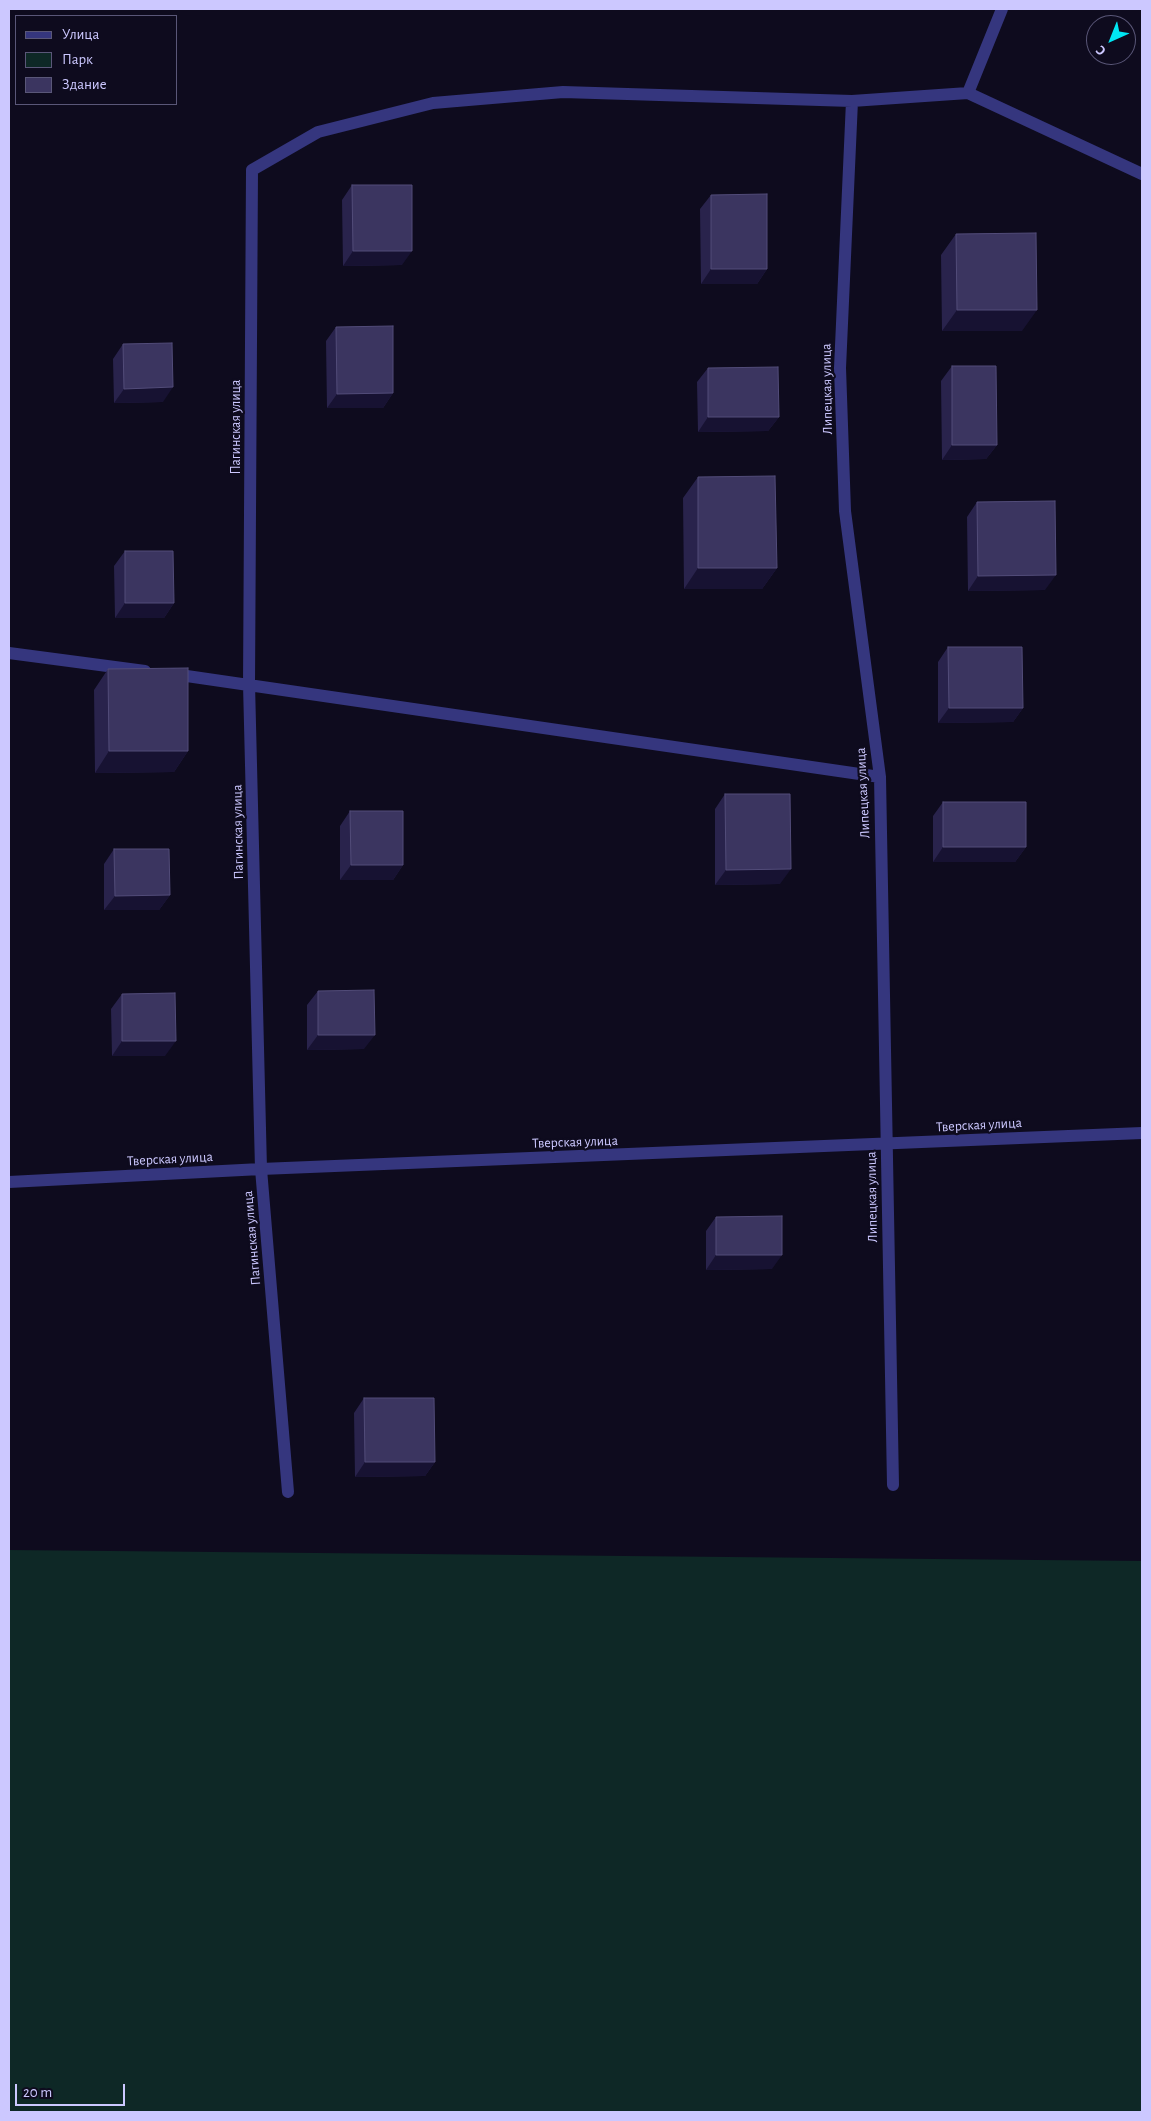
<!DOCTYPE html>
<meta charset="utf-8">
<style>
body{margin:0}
#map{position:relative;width:1151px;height:2121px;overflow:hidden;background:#0e0b1e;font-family:"Alegreya Sans",sans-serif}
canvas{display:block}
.frame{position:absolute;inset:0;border:10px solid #ccc8ff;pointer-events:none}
.legend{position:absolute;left:15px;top:15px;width:162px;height:90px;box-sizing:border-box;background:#0e0b1e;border:1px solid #5a5778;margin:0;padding:6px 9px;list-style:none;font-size:15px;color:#ccc8ff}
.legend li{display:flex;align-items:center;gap:10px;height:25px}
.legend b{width:25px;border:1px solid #5a5778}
.north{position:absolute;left:1086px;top:15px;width:50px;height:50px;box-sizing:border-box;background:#0e0b1e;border:1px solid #5a5778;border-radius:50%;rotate:224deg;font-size:14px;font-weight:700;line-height:20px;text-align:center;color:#ccc8ff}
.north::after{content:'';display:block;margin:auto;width:18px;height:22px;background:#00e6f3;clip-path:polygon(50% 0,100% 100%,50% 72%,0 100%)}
.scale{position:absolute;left:15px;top:2084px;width:110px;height:22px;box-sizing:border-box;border:2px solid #ccc8ff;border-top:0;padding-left:6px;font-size:15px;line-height:18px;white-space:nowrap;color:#ccc8ff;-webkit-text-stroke:4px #0e0b1e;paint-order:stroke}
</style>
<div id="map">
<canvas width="1151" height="2121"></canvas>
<div class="frame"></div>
<ul class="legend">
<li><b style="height:6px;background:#35367e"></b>Улица</li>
<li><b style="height:14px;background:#0e2826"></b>Парк</li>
<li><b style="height:14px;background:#3b3560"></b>Здание</li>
</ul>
<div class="north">С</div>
<div class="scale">20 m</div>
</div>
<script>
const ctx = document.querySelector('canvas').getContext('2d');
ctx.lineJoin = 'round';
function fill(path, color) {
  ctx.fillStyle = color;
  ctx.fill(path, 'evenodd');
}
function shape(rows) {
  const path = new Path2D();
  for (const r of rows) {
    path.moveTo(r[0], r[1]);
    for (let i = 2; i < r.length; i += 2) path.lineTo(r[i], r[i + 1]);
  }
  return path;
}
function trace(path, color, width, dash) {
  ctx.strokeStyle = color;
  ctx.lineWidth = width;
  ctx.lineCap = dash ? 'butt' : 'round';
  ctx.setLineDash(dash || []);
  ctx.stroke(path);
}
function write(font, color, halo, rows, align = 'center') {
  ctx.font = font + ' "Alegreya Sans",sans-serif';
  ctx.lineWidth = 4.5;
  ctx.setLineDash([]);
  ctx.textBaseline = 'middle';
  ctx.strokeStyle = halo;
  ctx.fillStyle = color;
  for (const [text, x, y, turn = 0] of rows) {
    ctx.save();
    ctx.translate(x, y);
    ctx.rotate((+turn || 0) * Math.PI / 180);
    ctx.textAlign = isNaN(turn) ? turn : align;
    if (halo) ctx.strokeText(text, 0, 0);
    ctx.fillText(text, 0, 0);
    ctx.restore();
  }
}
fill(shape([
 [9,1550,1142,1561,1142,2112,9,2112]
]), '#0e2826');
trace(shape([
 [968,93,1142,174],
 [852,101,840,368,845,511,880,777,893,1485],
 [9,653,145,671],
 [173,674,880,777],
 [9,1182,261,1169,1142,1133],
 [288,1492,261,1169,249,684,252,170,318,132,433,103,563,92,852,101,968,93,1002,9]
]), '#35367e', 12);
fill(shape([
 [352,185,402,265,343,266,342,200],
 [711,195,767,269,757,284,701,284,700,209],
 [956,234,1022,331,942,331,941,255],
 [336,327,393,393,383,408,327,408,326,341],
 [123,344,163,402,114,403,113,359],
 [952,366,997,445,986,459,942,460,941,381],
 [708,368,779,417,768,431,698,432,697,382],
 [698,477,777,568,762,589,684,589,683,498],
 [977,502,1045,590,968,591,967,517],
 [125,551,174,603,164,618,115,618,114,566],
 [948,647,1023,708,1013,722,938,723,938,662],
 [108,669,188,751,174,772,95,773,94,690],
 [725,794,780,884,715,885,715,809],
 [943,802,1026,847,1015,862,933,862,933,816],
 [350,811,403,865,393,880,340,880,340,826],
 [114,849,170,895,159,910,104,910,104,864],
 [318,991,364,1049,307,1050,307,1005],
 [122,994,165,1056,112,1056,111,1009],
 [716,1217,772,1269,706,1270,706,1231],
 [364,1398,435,1462,425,1476,355,1477,354,1413]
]), '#29234c');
fill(shape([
 [353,251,412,251,402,265,343,266],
 [711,269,767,269,757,284,701,284],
 [957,310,1037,310,1022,331,942,331],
 [173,387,163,402,114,403,124,389],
 [393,393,383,408,327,408,337,394],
 [708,417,779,417,768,431,698,432],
 [952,445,997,445,986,459,942,460],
 [698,568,777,568,762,589,684,589],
 [1056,575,1045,590,968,591,978,576],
 [125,603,174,603,164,618,115,618],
 [949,708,1023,708,1013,722,938,723],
 [109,751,188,751,174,772,95,773],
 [943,847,1026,847,1015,862,933,862],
 [351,865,403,865,393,880,340,880],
 [791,869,780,884,715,885,726,870],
 [170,895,159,910,104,910,115,896],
 [318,1035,375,1035,364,1049,307,1050],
 [122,1041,176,1041,165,1056,112,1056],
 [716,1255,782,1255,772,1269,706,1270],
 [365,1462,435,1462,425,1476,355,1477]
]), '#171232');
const building = shape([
 [352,185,412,185,412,251,353,251,352,185],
 [767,194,767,269,711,269,711,195,767,194],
 [1036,233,1037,310,957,310,956,234,1036,233],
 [393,326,393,393,337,394,336,327,393,326],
 [172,343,173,387,124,389,123,344,172,343],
 [952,366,996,366,997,445,952,445,952,366],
 [778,367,779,417,708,417,708,368,778,367],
 [775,476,777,568,698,568,698,477,775,476],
 [1055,501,1056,575,978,576,977,502,1055,501],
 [125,551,173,551,174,603,125,603,125,551],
 [948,647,1022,647,1023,708,949,708,948,647],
 [188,668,188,751,109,751,108,669,188,668],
 [725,794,790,794,791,869,726,870,725,794],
 [943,802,1026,802,1026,847,943,847,943,802],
 [350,811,403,811,403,865,351,865,350,811],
 [114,849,169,849,170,895,115,896,114,849],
 [374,990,375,1035,318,1035,318,991,374,990],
 [175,993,176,1041,122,1041,122,994,175,993],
 [782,1216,782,1255,716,1255,716,1217,782,1216],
 [364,1398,434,1398,435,1462,365,1462,364,1398]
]);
fill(building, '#3b3560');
trace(building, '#524c79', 1);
write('14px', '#ccc8ff', '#0e0b1e', [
 ["Липецкая улица",827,389,-91],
 ["Пагинская улица",236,427,-90],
 ["Липецкая улица",863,793,-93],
 ["Пагинская улица",238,832,-91],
 ["Тверская улица",979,1125,-3],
 ["Тверская улица",575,1142,-2],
 ["Тверская улица",170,1159,-3],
 ["Липецкая улица",872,1197,-91],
 ["Пагинская улица",252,1238,-95]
]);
</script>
